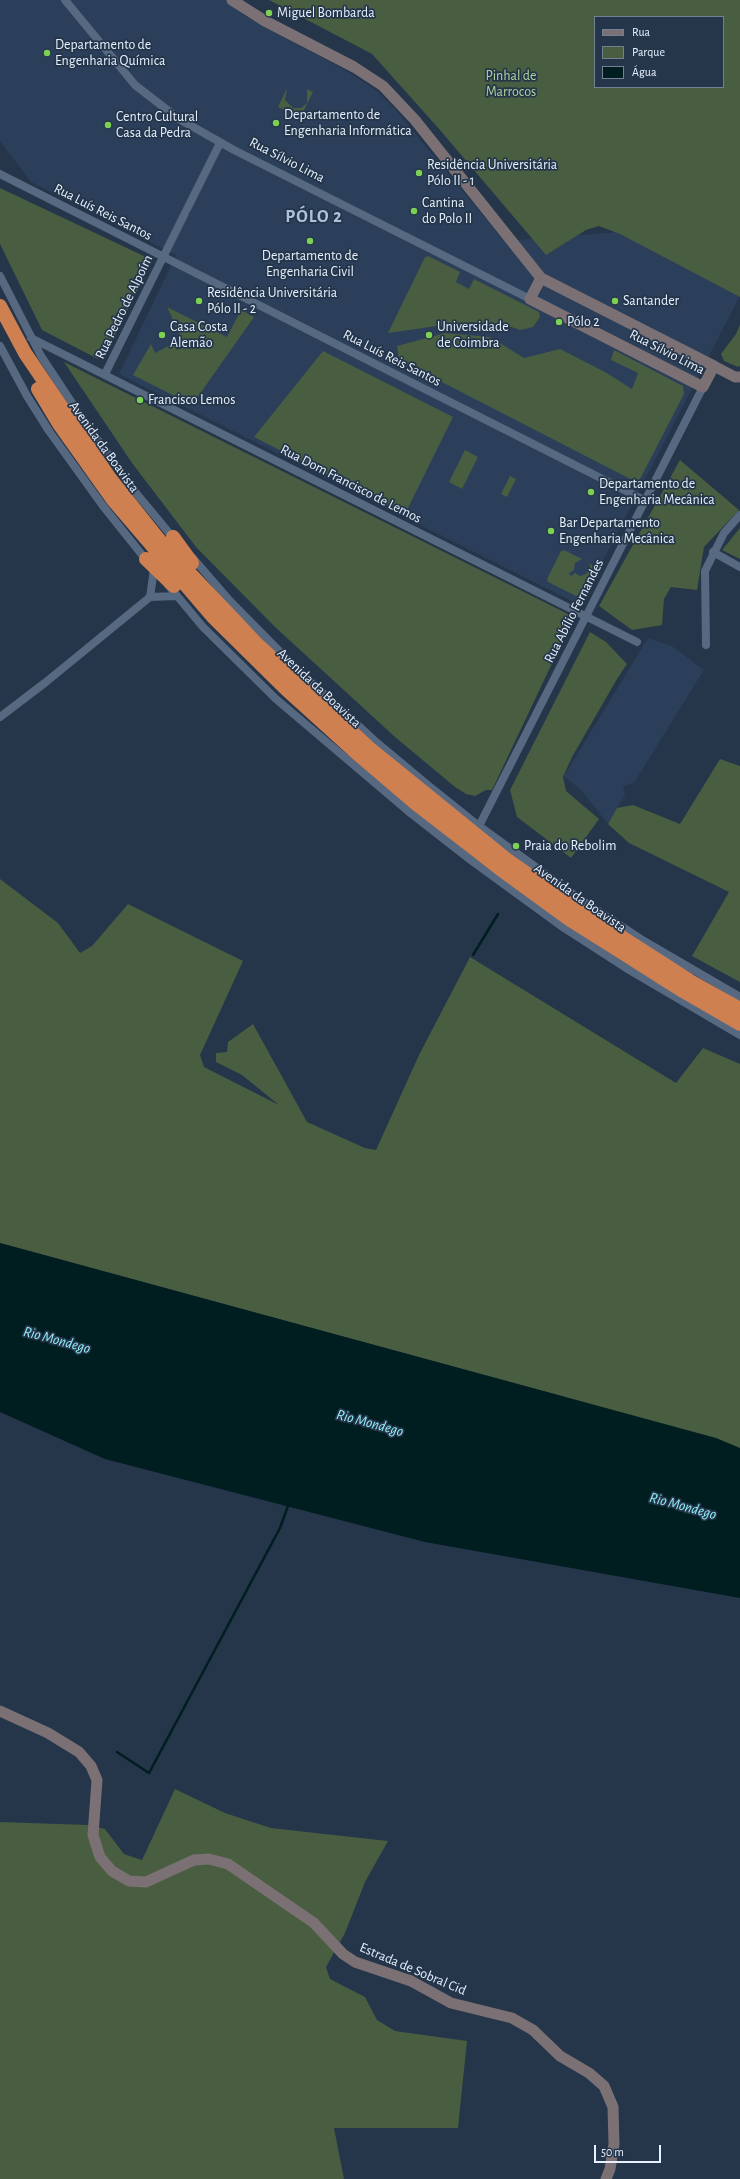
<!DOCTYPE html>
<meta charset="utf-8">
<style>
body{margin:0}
#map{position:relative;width:740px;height:2179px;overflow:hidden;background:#25354a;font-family:"Alegreya Sans",sans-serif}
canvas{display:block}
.legend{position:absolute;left:594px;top:16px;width:130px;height:72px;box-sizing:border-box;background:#25354a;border:1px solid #728092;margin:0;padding:5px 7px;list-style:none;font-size:12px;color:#e6f0fe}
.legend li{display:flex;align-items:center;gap:8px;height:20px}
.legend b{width:20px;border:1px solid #728092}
.scale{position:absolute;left:594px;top:2145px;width:67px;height:18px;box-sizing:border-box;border:2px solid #e6f0fe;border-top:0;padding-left:5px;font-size:12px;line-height:14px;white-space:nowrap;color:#e6f0fe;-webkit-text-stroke:3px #25354a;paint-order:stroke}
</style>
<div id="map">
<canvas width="740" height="2179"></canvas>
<ul class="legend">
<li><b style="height:5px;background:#7b7073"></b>Rua</li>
<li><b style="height:11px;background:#495d41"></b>Parque</li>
<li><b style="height:11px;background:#001d20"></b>Água</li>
</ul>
<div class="scale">50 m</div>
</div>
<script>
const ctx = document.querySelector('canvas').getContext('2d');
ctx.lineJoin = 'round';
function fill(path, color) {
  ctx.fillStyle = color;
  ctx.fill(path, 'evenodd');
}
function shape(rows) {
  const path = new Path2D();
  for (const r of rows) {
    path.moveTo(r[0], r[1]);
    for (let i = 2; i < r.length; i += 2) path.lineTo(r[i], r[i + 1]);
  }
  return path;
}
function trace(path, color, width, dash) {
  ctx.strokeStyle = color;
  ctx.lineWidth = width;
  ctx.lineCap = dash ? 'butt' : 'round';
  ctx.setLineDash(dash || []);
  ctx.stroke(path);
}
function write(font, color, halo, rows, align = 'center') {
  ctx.font = font + ' "Alegreya Sans",sans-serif';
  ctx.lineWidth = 3.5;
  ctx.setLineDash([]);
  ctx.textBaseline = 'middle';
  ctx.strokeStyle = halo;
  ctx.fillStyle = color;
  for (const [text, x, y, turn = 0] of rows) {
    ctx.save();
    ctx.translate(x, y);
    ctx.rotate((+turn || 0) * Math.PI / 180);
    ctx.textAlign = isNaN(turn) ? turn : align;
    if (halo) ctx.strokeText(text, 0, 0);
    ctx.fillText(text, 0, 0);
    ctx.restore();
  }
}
fill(shape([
 [0,0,226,0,245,16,345,70,376,90,396,110,504,241,660,229,740,296,580,605,119,374,176,255,31,182,0,141],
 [648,638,672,646,704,670,634,783,623,786,625,795,608,824,582,791,564,776]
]), '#2b3e5a');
fill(shape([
 [269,0,740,0,740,297,620,234,599,226,586,230,546,255,440,130,372,54],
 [595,17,723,17,723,87,595,87],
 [287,88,285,100,293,108,301,108,307,103,307,89,313,92,300,118,278,107],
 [0,188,146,257,151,263,107,351,103,349,98,359,42,330,0,244],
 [428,256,460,272,456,282,469,289,474,279,539,312,540,317,533,327,520,330,503,324,437,326,388,333,425,257],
 [167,307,227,337,241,310,254,317,192,405,133,375,151,344,155,353,174,343,177,350,185,346],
 [740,325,740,366,738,367,724,361,721,354,736,334],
 [445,333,490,337,524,358,560,349,605,372,632,389,638,373,611,360,614,350,683,386,684,394,638,483,399,360,397,346],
 [323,351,453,417,405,514,254,437],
 [64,362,574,617,492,790,486,790,475,796,466,794,455,787,395,737,275,627,196,547,132,463],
 [465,450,478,457,462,489,449,482],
 [680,460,739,510,704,547,697,590,671,587,664,599,662,625,632,630,599,606],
 [510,476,516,479,507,497,501,494],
 [740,528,740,559,722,550],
 [564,550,582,559,575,563,574,570,569,573,571,576,575,573,580,576,586,574,590,568,590,563,593,567,579,595,576,596,548,582,547,579,561,551],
 [590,632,606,642,627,664,617,679,572,757,563,777,566,791,599,819,571,858,517,817,510,790],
 [720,759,740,766,740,982,692,956,729,892,629,843,608,824,617,808,633,805,680,824],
 [0,879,58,923,80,953,92,946,128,904,243,961,200,1055,204,1067,279,1105,242,1075,216,1062,216,1053,227,1052,228,1042,253,1024,307,1122,365,1148,376,1150,419,1055,470,957,676,1083,703,1048,740,1064,740,1467,565,1397,0,1243],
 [175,1789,225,1813,271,1828,388,1841,365,1882,345,1933,326,1967,330,1979,365,1997,377,2020,395,2031,467,2041,458,2128,334,2128,344,2179,0,2179,0,1822,88,1825,105,1829,124,1854,142,1860]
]), '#495d41');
fill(shape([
 [0,1243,716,1438,740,1448,740,1598,425,1542,105,1459,0,1412]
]), '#001d20');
trace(shape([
 [473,955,498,914],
 [117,1752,149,1773,280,1528,289,1503]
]), '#001d20', 2.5);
trace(shape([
 [65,0,135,85,179,119,234,150,530,299],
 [0,174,644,500],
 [187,209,220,143],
 [0,276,41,356,80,415,136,493,175,540],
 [31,338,637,642],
 [0,346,27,396,49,431,103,506,147,561],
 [105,374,185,213],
 [713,552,740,567],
 [192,557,230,601,301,673,375,741,429,786,479,826,580,899,644,941,740,997],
 [168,585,203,627,276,699,408,811,472,861,564,928,626,968,740,1035],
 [150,597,154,569],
 [706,645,705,571,724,533,740,515],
 [0,717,46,682,150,597,177,596],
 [479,826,703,387]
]), '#576981', 8);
trace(shape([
 [232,0,265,21,354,67,383,86,415,120,541,278],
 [541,278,714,366,703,387,530,299,541,278],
 [714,366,735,377,740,377],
 [0,1711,48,1733,79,1752,91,1766,97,1780,93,1835,100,1857,112,1871,129,1881,146,1882,194,1860,209,1859,228,1864,314,1923,343,1954,355,1962,411,1981,451,2003,512,2018,533,2030,560,2056,589,2073,604,2086,613,2107,614,2144,610,2169,606,2179]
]), '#7b7073', 11);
trace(shape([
 [0,306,25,353,109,477,165,547,258,645,369,748,506,859,576,908,690,981,740,1009],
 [38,389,59,424,113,500,213,617,286,689,361,757,415,803,499,868,569,919,683,991,740,1024],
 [173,537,192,563],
 [146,559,174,586]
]), '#cf8051', 14);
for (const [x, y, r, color] of [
 [269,13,4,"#7cd155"],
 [47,53,4,"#7cd155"],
 [276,123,4,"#7cd155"],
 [108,125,4,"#7cd155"],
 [419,173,4,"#7cd155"],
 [414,211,4,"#7cd155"],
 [310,241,4,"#7cd155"],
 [199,301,4,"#7cd155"],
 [615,301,4,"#7cd155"],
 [559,322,4,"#7cd155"],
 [162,335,4,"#7cd155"],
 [429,335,4,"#7cd155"],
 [140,400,4,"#7cd155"],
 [591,492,4,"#7cd155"],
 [551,531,4,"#7cd155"],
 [516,846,4,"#7cd155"]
]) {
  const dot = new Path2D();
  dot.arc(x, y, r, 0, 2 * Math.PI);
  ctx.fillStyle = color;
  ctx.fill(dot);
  trace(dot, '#25354a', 1.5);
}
write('14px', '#e6f0fe', '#25354a', [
 ["Miguel Bombarda",277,13],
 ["Departamento de",55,45],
 ["Engenharia Química",55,61],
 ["Departamento de",284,115],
 ["Engenharia Informática",284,131],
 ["Centro Cultural",116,117],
 ["Casa da Pedra",116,133],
 ["Residência Universitária",427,165],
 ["Pólo II - 1",427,181],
 ["Cantina",422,203],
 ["do Polo II",422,219],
 ["Departamento de",310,256,"center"],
 ["Engenharia Civil",310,272,"center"],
 ["Residência Universitária",207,293],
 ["Pólo II - 2",207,309],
 ["Santander",623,301],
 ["Pólo 2",567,322],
 ["Casa Costa",170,327],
 ["Alemão",170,343],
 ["Universidade",437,327],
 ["de Coimbra",437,343],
 ["Francisco Lemos",148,400],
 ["Departamento de",599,484],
 ["Engenharia Mecânica",599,500],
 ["Bar Departamento",559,523],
 ["Engenharia Mecânica",559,539],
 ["Praia do Rebolim",524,846]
], 'left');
write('14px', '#add59b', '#25354a', [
 ["Pinhal de",511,76],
 ["Marrocos",511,92]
]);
write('14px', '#e6f0fe', '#25354a', [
 ["Rua Sílvio Lima",287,160,27],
 ["Rua Luís Reis Santos",103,212,27],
 ["Rua Pedro de Alpoím",124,307,-64],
 ["Rua Sílvio Lima",667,352,27],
 ["Rua Luís Reis Santos",392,358,27],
 ["Avenida da Boavista",104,447,54],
 ["Rua Dom Francisco de Lemos",351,484,27],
 ["Rua Abílio Fernandes",574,611,-63],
 ["Avenida da Boavista",319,688,43],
 ["Avenida da Boavista",580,898,35],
 ["Estrada de Sobral Cid",413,1969,23]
]);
write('italic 15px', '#93f0f9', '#25354a', [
 ["Rio Mondego",57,1340,15],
 ["Rio Mondego",370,1423,15],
 ["Rio Mondego",683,1506,15]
]);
ctx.letterSpacing = '1px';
write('bold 18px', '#adc1dc', '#25354a', [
 ["PÓLO 2",314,217]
]);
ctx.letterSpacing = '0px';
</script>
